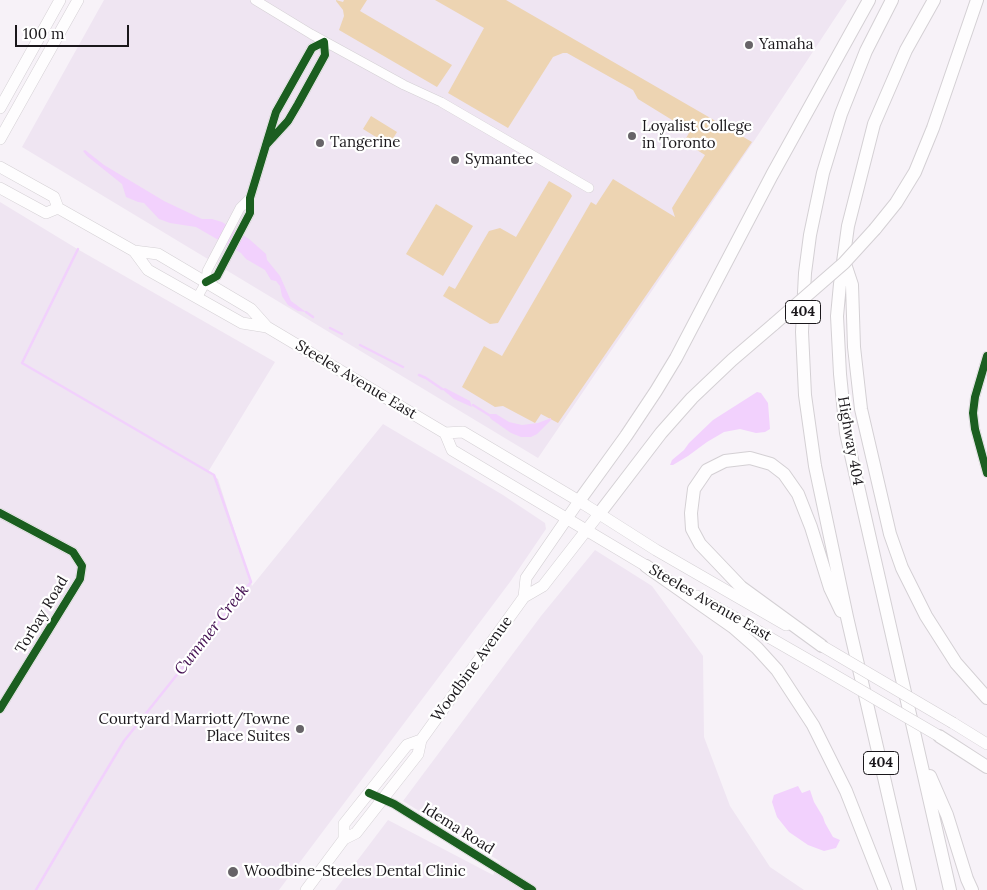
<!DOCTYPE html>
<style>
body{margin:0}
#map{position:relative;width:987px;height:890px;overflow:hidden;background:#f7f2f8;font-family:Lora,serif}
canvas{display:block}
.scale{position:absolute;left:15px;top:25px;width:114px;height:22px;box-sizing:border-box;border:2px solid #1a171b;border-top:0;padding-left:6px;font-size:15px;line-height:18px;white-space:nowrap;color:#1a171b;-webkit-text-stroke:4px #fff;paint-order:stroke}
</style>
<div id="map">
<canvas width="987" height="890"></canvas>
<div class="scale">100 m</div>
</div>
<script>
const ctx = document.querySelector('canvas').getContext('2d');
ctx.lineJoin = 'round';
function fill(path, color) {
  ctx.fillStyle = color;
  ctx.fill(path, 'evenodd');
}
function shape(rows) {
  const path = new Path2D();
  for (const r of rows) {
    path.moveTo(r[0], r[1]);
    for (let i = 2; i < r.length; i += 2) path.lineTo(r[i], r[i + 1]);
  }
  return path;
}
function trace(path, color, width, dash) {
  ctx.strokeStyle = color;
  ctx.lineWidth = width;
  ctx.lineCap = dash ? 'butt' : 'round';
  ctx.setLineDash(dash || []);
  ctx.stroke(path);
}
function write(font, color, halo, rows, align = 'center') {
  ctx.font = font + ' Lora,serif';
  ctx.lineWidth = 4.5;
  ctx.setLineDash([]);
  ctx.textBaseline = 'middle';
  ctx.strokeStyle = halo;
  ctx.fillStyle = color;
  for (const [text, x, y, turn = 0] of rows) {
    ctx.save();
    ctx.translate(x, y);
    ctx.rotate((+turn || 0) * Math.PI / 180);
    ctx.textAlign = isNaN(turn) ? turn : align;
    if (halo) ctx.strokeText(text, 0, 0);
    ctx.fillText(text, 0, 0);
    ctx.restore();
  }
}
fill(shape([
 [104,0,847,0,754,141,538,458,22,147],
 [0,202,79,250,275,362,208,472,218,479,252,586,383,424,503,495,545,523,546,529,510,582,279,890,0,890],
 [595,550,652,586,703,656,704,737,730,806,770,867,804,890,335,890,388,820,493,875,501,862,403,801,541,616]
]), '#efe5f2');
fill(shape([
 [336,0,343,2,344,0,367,0,360,11,452,65,437,87,339,30,344,16,343,10,336,1],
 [435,0,506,0,752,142,558,423,541,414,535,423,503,406,495,407,462,387,484,346,502,356,591,202,596,205,613,179,675,217,672,208,705,155,684,142,690,131,638,99,633,90,567,53,563,53,553,57,508,128,448,93,484,28],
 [371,116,397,132,389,145,363,129],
 [549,181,570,193,572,196,498,323,490,324,443,296,449,286,455,289,489,231,500,228,516,237],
 [436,204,473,226,443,276,406,254]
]), '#edd4b2');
fill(shape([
 [85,150,104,165,164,201,202,219,212,219,222,222,249,239,266,254,267,260,280,276,291,301,306,312,298,311,288,305,282,296,280,286,276,281,271,280,265,270,246,259,241,253,196,227,170,223,159,219,144,203,138,202,126,197,122,184,87,156,83,151],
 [445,388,470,401,472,407,454,399,442,389],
 [757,392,761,393,768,403,770,429,765,432,756,433,740,429,724,432,707,442,688,456,673,465,670,465,672,460,684,450,689,443,713,420],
 [490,414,496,414,509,422,522,425,538,423,551,418,551,420,537,434,531,437,521,437,511,433,491,419,489,416],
 [798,786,802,793,810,790,814,802,823,817,825,823,833,837,840,840,836,848,824,851,808,845,789,832,777,817,772,802,774,795]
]), '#f2d1fd');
trace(shape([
 [306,312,313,317],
 [330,328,342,334],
 [360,345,403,367],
 [419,375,426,378,442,389],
 [473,405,489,415],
 [36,890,88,801,124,741,251,582,214,475,22,363,78,249]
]), '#f2d1fd', 2.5);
const minor = shape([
 [255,0,311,34,404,85,441,102,589,188],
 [206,282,217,276,250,213,250,198,266,145,276,112,312,48,324,42,325,55,298,104,288,121,266,145],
 [197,298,206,282,207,271,240,208,250,198],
 [987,356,975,397,973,413,975,429,987,473],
 [0,513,73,552,82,566,80,579,0,709],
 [369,793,394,804,532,890]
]);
const major = shape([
 [0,108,60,0],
 [0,139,78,0],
 [0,167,54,197,58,208,134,251,158,254,251,309,267,327,445,433,463,432,579,501,656,550,786,625],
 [0,188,46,213,58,208],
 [134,251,148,270,242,323,267,327],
 [445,433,452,450,653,570],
 [697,596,819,666],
 [524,597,526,578,579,501],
 [953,723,987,744],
 [344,839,344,824,407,745,421,740],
 [306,890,344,839,356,833,418,754,421,740,524,597,543,586,599,514]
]);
const highway = shape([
 [892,0,866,51,841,114,823,173,810,235,805,273,802,332,805,395,815,466,847,617,910,890],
 [934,0,906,50,874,124,848,226,840,284,837,316,840,374,846,433,950,890],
 [875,229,896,203,915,172,933,128,977,0],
 [844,261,852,285,854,347,861,409,890,534,902,568,926,616,956,663,987,698],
 [579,501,626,436,656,391,676,358,772,175,869,0],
 [599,514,661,433,692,398,732,360,774,324],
 [646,566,733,627,757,648,777,670,813,725,846,791,885,890],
 [822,646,741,587,700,544,692,529,691,513,694,489,707,470,725,461,750,458,771,464,784,474,798,494,811,527,830,588,841,611],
 [939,736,987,767],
 [930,776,947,815,967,879,972,890]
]);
trace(minor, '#d4d0d4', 10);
trace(major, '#d4d0d4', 12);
trace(highway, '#d4d0d4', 14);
trace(minor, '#fefdfe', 9);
trace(major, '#fefdfe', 11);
trace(highway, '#fefdfe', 12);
const majorBridge = shape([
 [822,646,953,723],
 [819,666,939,736]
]);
const highwayBridge = shape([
 [774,324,844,263,875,229]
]);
trace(majorBridge, '#d4d0d4', 12, []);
trace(highwayBridge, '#d4d0d4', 14, []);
trace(majorBridge, '#fefdfe', 11);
trace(highwayBridge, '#fefdfe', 12);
trace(shape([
 [206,282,217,276,250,213,250,198,266,145,276,112,312,48,324,42,325,55,298,104,288,121,266,145],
 [987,356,975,397,973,413,975,429,987,473],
 [0,513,73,552,82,566,80,579,0,709],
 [369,793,394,804,532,890]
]), '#1b5e20', 8);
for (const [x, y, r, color] of [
 [749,45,5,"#676468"],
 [632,136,5,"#676468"],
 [320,143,5,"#676468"],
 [455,160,5,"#676468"],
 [300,729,5,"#676468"],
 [233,872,6,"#676468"]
]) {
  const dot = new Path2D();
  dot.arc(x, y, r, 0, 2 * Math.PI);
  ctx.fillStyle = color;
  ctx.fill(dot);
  trace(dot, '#fff', 2);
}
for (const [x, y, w] of [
 [803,312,35],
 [881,763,35]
]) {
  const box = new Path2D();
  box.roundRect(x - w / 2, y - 11.5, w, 23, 4);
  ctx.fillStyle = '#fff';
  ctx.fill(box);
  trace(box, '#1a171b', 1);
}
write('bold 14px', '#1a171b', null, [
 ["404",803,312],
 ["404",881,763]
]);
write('15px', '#1a171b', '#fff', [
 ["Yamaha",759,45],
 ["Loyalist College",642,127],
 ["in Toronto",642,144],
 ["Tangerine",330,143],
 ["Symantec",465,160],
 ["Courtyard Marriott/Towne",290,720,"right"],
 ["Place Suites",290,737,"right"],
 ["Woodbine-Steeles Dental Clinic",244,872]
], 'left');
write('15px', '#1a171b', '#fff', [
 ["Steeles Avenue East",356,380,31],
 ["Highway 404",850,441,80],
 ["Steeles Avenue East",710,603,30],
 ["Torbay Road",42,615,-59],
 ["Woodbine Avenue",472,669,-54],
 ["Idema Road",458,829,32]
]);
write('italic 16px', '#420e50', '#fff', [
 ["Cummer Creek",212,630,-52]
]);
</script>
